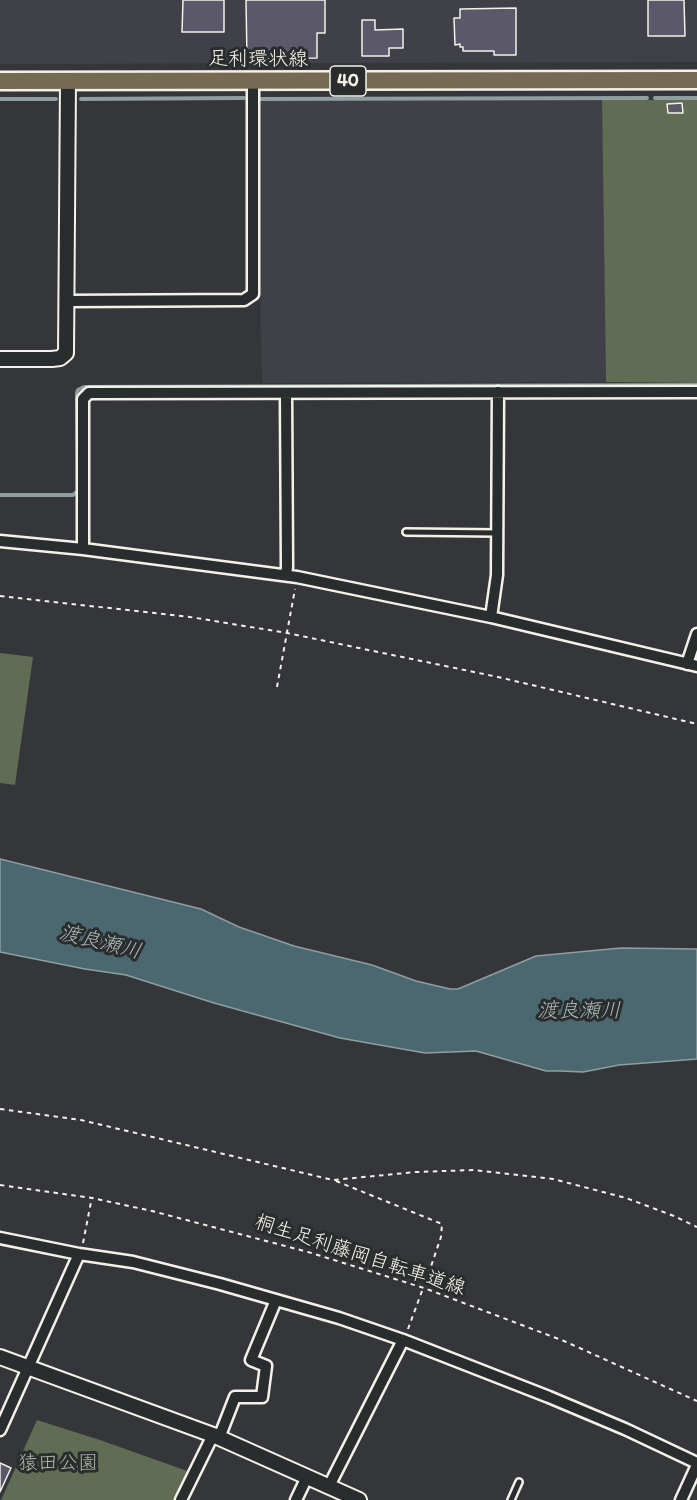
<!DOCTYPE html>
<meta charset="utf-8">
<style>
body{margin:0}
canvas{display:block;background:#34363a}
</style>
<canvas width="697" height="1500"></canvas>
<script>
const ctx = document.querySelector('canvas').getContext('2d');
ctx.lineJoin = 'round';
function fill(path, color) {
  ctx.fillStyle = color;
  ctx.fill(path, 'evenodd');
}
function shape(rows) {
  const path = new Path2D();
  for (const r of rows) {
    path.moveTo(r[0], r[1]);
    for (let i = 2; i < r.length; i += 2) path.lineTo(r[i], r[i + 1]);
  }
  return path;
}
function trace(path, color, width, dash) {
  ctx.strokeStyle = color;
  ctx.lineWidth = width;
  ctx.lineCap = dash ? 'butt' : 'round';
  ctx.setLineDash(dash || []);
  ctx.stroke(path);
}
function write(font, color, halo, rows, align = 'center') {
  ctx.font = font + ' Itim,"Klee One",sans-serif';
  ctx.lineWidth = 6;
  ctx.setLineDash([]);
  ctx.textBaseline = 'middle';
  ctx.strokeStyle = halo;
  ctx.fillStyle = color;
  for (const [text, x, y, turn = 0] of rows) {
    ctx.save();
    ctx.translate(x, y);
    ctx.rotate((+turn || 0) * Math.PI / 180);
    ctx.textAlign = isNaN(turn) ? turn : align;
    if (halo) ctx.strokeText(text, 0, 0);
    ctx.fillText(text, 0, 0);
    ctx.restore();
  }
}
fill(shape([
 [0,0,697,0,697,62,0,64],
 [602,100,606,382,262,383,256,103,259,101]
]), '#404048');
fill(shape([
 [602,100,697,100,697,383,606,382],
 [0,653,33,657,15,785,0,783],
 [37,1420,100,1440,190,1472,175,1500,1,1500]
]), '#606c53');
const water = shape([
 [0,859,201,909,239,927,294,946,372,965,416,981,450,989,458,989,536,956,621,948,697,949,697,1059,619,1065,583,1072,560,1071,546,1071,476,1051,425,1053,340,1038,214,1003,126,975,85,969,0,952,0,859]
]);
fill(water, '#4b6770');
trace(water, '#8f9ea0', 1.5);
trace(shape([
 [655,98,697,98],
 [0,99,56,99],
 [81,99,244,98],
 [260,99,647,98],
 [78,465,77,393,78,390,84,387,697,385],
 [0,495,73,495,78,491,78,487]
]), '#8f9ea0', 4);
const building = shape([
 [183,0,224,0,224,32,182,32,183,0],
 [246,0,325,0,325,33,317,33,317,58,247,59,246,0],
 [648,0,684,0,685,36,648,36,648,0],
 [516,8,516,55,494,55,494,51,463,51,463,47,460,47,460,44,455,45,454,18,460,18,460,9,516,8],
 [362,20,375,20,375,30,403,29,403,48,389,48,389,56,362,56,362,20],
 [682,103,683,113,668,113,667,104,682,103],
 [0,1463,11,1468,0,1492,0,1463]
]);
fill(building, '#5b586a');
trace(building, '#f4f1e8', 1.5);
const service = shape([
 [406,532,497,533],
 [511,1500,519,1482]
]);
const minor = shape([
 [67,301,244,300,253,294,253,81],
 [0,541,83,549,297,577,491,617,697,666],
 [83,549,83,399,89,393,697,392],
 [286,575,287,567,286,393],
 [491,617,497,575,498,392],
 [687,664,697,634],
 [0,1238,79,1254,133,1262,220,1284,339,1318,403,1340,549,1397,625,1429,697,1463],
 [0,1430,79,1254],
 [219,1438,235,1397,262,1397,266,1366,251,1360,276,1300],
 [329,1486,403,1340],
 [181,1500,213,1435],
 [296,1500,307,1477],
 [681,1500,697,1465]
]);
const tertiary = shape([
 [0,359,52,359,60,358,66,353,68,81],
 [0,1357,213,1435,359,1500]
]);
const primary = shape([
 [0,81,697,80]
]);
trace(service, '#f4f1e8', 10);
trace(minor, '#f4f1e8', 15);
trace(tertiary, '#f4f1e8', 18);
trace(primary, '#f4f1e8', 21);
trace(shape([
 [0,596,190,617,287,633,498,677,697,724],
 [277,687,295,589],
 [0,1109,81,1120,333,1180,416,1172,474,1170,553,1179,626,1198,674,1216,697,1227],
 [336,1181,442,1224,441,1237,425,1284],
 [0,1185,92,1198,152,1211,308,1252,424,1288,564,1341,697,1401],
 [83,1243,91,1202],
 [408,1329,422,1291]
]), '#f4f1e8', 2, [4.5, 4.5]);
trace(service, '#2a2d2e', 5);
trace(minor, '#2a2d2e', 10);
trace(tertiary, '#2a2d2e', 14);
trace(primary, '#756b52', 16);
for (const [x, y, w] of [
 [348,81,36]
]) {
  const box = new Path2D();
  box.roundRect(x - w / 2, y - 15, w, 30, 4.5);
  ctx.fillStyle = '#2a2d2e';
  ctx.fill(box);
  trace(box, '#f4f1e8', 1.5);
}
write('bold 18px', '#f4f1e8', null, [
 ["40",348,81]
]);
write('20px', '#f4f1e8', '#2a2d2e', [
 ["足利環状線",258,60],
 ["桐生足利藤岡自転車道線",360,1256,18]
]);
write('20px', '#b1b5a5', '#2a2d2e', [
 ["猿田公園",58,1464]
]);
write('italic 21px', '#b0bab8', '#2a2d2e', [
 ["渡良瀬川",100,943,14],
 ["渡良瀬川",579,1012]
]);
</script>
